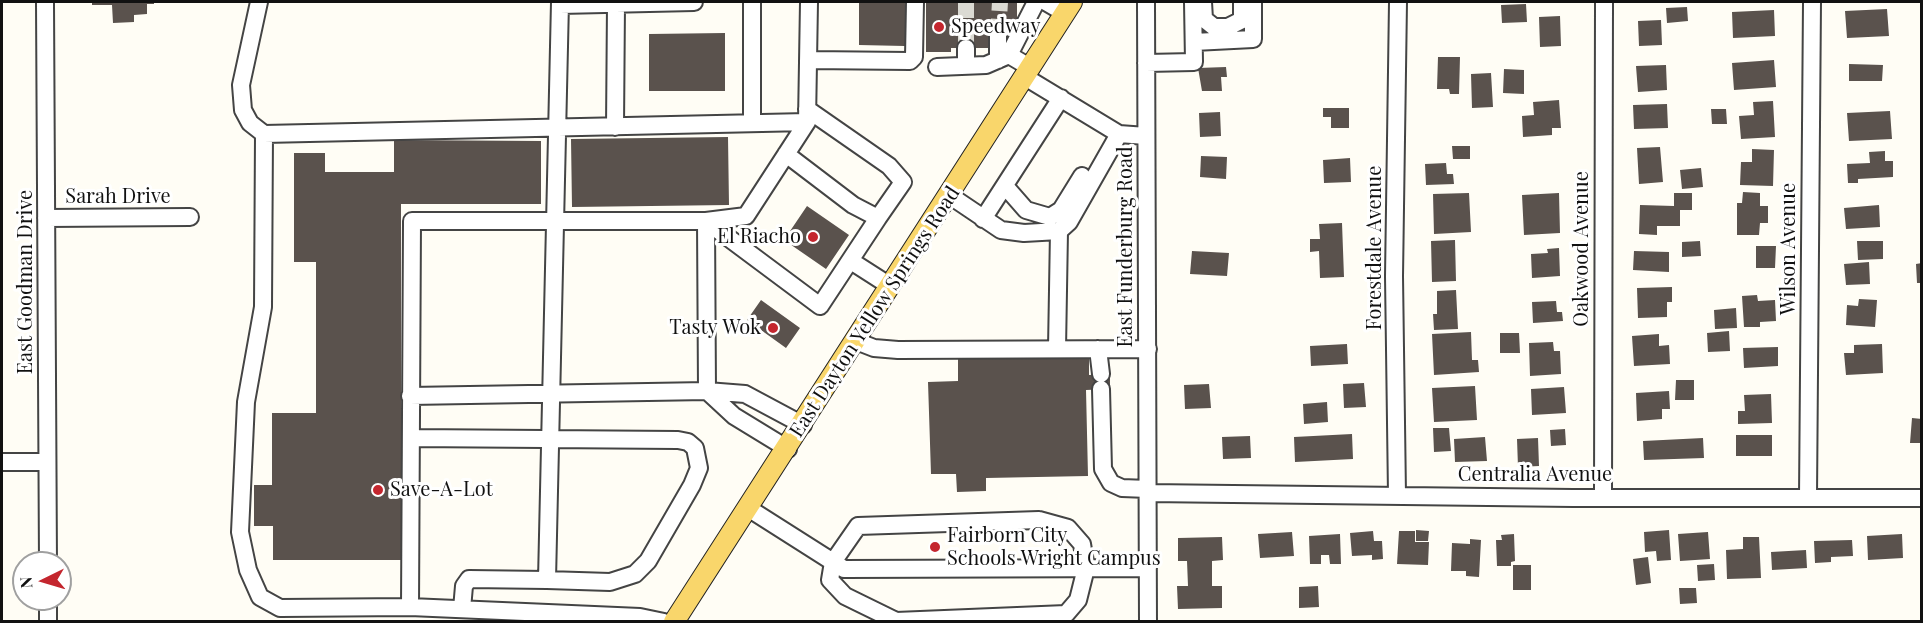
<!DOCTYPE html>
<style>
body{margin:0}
#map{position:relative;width:1923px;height:623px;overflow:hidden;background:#fffdf5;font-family:"Playfair Display",serif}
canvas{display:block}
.frame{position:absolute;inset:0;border:3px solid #111;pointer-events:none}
.north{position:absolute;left:12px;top:551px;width:60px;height:60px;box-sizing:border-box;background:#fff;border:2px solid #a0a0a0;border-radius:50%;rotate:265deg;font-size:16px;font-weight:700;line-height:24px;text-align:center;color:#111}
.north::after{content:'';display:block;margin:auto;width:21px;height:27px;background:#c4262e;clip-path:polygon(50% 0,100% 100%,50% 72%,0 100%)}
</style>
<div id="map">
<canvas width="1923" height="623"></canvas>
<div class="frame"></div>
<div class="north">N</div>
</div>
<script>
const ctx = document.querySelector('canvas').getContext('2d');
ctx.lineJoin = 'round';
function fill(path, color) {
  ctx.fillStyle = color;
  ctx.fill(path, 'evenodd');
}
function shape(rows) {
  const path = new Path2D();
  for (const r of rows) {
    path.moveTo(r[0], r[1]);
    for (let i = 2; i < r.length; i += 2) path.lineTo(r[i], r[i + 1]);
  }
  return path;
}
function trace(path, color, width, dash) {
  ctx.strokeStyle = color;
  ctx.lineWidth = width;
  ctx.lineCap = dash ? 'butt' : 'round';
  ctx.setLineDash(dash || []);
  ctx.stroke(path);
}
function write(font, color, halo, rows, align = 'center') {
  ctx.font = font + ' "Playfair Display",serif';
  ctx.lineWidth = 6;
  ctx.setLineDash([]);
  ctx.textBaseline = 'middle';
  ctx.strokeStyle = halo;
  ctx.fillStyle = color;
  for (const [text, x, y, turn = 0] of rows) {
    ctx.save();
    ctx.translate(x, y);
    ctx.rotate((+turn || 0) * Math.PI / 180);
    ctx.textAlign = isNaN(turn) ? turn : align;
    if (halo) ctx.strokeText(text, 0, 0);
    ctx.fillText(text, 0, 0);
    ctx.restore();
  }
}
fill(shape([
 [92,2,154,2,154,4,147,4,147,14,134,15,134,22,113,23,112,5,92,5],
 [859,2,905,2,905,46,859,45],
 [926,2,1017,2,1017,35,991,35,991,48,951,48,951,52,926,52],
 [1526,4,1527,22,1502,23,1501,5],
 [1687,7,1688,21,1667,23,1666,8],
 [1887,9,1889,36,1847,38,1845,11],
 [1774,10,1775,36,1733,38,1732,12],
 [1560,16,1561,46,1540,47,1539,17],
 [1661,20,1662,45,1639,46,1638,21],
 [725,33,725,91,649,91,649,34],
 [1438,57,1460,57,1459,94,1450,94,1449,89,1437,89],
 [1774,60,1776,87,1734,90,1732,63],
 [1849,64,1883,65,1882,81,1849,81],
 [1666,65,1667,90,1638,92,1636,66],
 [1226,67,1227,77,1221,77,1222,91,1202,91,1198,68],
 [1504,69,1524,70,1524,94,1503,93],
 [1491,73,1493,107,1472,108,1471,74],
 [1559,100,1561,128,1552,128,1552,135,1523,137,1522,116,1534,115,1533,102],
 [1773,101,1775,137,1741,139,1739,116,1754,115,1753,102],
 [1667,104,1668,128,1634,129,1633,105],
 [1323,108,1349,108,1349,128,1331,128,1331,117,1323,117],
 [1711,109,1726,109,1727,124,1712,124],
 [1890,111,1892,139,1849,141,1847,113],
 [1220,112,1221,136,1200,137,1199,113],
 [728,137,729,205,572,207,571,139],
 [394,140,541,141,541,204,401,204,401,560,273,560,273,526,254,526,254,485,272,485,272,413,316,413,316,262,294,262,294,153,325,153,325,172,394,172],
 [1452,146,1470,146,1470,159,1453,159],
 [1660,147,1663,182,1639,184,1637,148],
 [1752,149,1774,150,1773,186,1740,185,1741,162,1752,162],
 [1885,151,1885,161,1893,161,1893,177,1858,179,1858,183,1848,183,1847,164,1870,163,1869,152],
 [1201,156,1227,157,1226,179,1200,177],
 [1350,158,1351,182,1324,183,1323,160],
 [1446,163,1447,174,1453,174,1454,184,1426,185,1425,164],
 [1701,168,1703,187,1682,189,1680,170],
 [1743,192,1760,193,1760,206,1768,206,1768,223,1760,223,1759,235,1737,235,1737,203,1742,203],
 [1469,193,1471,232,1434,234,1433,194],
 [1559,193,1560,233,1524,235,1522,195],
 [1674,193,1692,193,1692,210,1680,210,1680,226,1657,226,1657,235,1639,234,1640,205,1674,206],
 [1879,205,1880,227,1846,229,1844,208],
 [807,206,849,235,826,269,784,240],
 [1342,223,1344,277,1320,278,1319,251,1310,252,1310,239,1320,239,1319,224],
 [1455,240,1456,281,1432,282,1431,241],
 [1700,241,1701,256,1682,257,1682,242],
 [1857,241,1883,241,1883,259,1858,260],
 [1756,246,1776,246,1775,268,1756,268],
 [1559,248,1560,276,1532,278,1531,254,1548,253,1547,249],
 [1192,251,1229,253,1227,276,1190,274],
 [1634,251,1669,252,1669,272,1633,270],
 [1869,262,1870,284,1846,285,1844,264],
 [1922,263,1922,283,1917,283,1916,264],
 [1672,287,1672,302,1667,302,1667,317,1638,318,1637,288],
 [1456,290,1458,329,1434,330,1433,314,1437,314,1437,291],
 [1757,295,1758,301,1775,300,1776,321,1760,322,1760,327,1744,327,1742,296],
 [1859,299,1877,300,1875,327,1846,325,1847,305,1858,306],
 [761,300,800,328,786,348,747,320],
 [1556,301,1557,312,1562,312,1563,321,1533,323,1532,302],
 [1736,308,1737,328,1715,329,1714,310],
 [1729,331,1730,351,1708,352,1707,333],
 [1471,332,1472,360,1478,360,1479,372,1434,375,1432,334],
 [1500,333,1519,333,1520,353,1500,353],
 [1659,334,1659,346,1669,345,1670,364,1634,366,1632,336],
 [1553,342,1554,351,1560,351,1561,374,1530,376,1529,343],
 [1347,344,1348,364,1311,366,1310,346],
 [1882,344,1883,373,1846,375,1844,353,1854,353,1854,345],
 [1778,347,1778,366,1744,368,1743,348],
 [1089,354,1089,375,1110,374,1110,389,1086,390,1088,476,986,478,986,491,957,492,956,474,931,474,928,382,958,381,958,357],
 [1676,380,1694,380,1694,400,1675,400],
 [1364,383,1366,407,1344,408,1343,384],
 [1209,384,1211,408,1185,409,1184,385],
 [1475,386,1477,420,1434,422,1432,388],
 [1564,387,1566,413,1532,415,1531,389],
 [1669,391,1670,409,1662,409,1662,419,1637,421,1636,393],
 [1771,394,1772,423,1738,424,1738,411,1745,411,1744,395],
 [1327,402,1328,422,1304,424,1303,404],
 [1912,418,1922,419,1922,443,1910,443],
 [1433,428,1449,428,1451,451,1434,452],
 [1565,429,1566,445,1551,446,1550,430],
 [1352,434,1353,459,1295,462,1294,437],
 [1736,435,1772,435,1772,456,1736,456],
 [1250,436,1251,458,1223,459,1222,437],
 [1485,437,1487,461,1455,462,1454,439],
 [1538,438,1539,466,1518,467,1517,439],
 [1703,438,1704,458,1644,460,1643,441],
 [1416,530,1429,531,1428,541,1416,541],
 [1669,530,1671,560,1657,561,1656,551,1645,552,1644,532],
 [1373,531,1374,541,1382,541,1383,559,1372,560,1372,555,1352,556,1350,533],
 [1399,531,1415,531,1415,542,1429,542,1428,565,1397,564],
 [1292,532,1294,556,1260,558,1258,534],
 [1708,532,1710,559,1680,561,1678,534],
 [1340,534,1341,564,1330,564,1329,555,1321,555,1321,564,1310,564,1309,536],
 [1514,534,1515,561,1511,562,1511,566,1497,566,1496,540,1502,540,1501,535],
 [1902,534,1903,558,1868,560,1867,536],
 [1222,537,1223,560,1212,561,1212,586,1222,586,1222,608,1178,609,1177,586,1188,586,1187,561,1178,561,1178,538],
 [1743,537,1759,537,1761,578,1727,579,1726,550,1743,549],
 [1470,539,1481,540,1479,577,1466,576,1466,571,1451,571,1452,543,1470,544],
 [1852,540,1853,556,1831,557,1831,562,1815,563,1814,541],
 [1806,550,1807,568,1772,570,1771,552],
 [1648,557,1651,583,1636,585,1633,559],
 [1714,564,1715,580,1698,581,1697,565],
 [1513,565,1531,565,1531,590,1513,590],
 [1318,586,1319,607,1299,608,1299,587],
 [1679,588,1696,588,1697,603,1680,604]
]), '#5a524d');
trace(shape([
 [966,2,966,48],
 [998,35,1000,2]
]), '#dbdad3', 16, [16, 8]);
const minor = shape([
 [45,2,48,563],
 [259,2,241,85,243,110,250,123,264,134,807,122],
 [752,2,752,123],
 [1046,2,1058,9],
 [1146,2,1148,622],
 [1203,2,1204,19,1214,27,1228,27,1242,20,1242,2],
 [560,5,694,2],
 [1194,42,1253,39,1253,2],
 [966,48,966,66],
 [808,60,910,61,914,57,915,2],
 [998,60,998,35],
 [1146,63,1194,62,1193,2],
 [937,67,986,65,1009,55],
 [1031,68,1009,55,1036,2],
 [1025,77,1119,134,1146,136],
 [615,127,616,4],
 [264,134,263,307,246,402,240,532,248,570,260,597,280,608,410,607,640,617,664,622],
 [786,154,853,205,878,218,903,182,889,166,807,109],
 [1005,186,1026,210,1050,217,1061,210,1082,176],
 [949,195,1001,230,1024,233,1059,231,1069,222,1119,134],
 [46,218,190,217],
 [983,219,1061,98],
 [706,221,707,391,734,416,788,449],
 [706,221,820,306,878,218],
 [851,261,890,286],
 [856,341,874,348,898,350,1148,349],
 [1057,349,1059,231],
 [1098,349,1101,374],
 [1101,389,1103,469,1111,483,1122,488,1148,489],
 [410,396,707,391,745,394,803,425],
 [411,438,678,440,688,442,695,448,699,468,692,485,648,561,635,574,610,582,547,580],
 [2,462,47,462],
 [1148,493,1573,498,1922,498],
 [1397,495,1394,276,1398,2],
 [1603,497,1604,2],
 [1808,497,1812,2],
 [748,508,844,569,1148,568],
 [1039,520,1068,528,1082,544,1086,568,1078,600,1066,614,896,621,845,596,830,580,833,562,858,526,1039,520],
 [48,599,48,622],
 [410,607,412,221,706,221,746,216,807,122,809,2],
 [462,609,464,586,469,579,547,580,560,2]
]);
const major = shape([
 [674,622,1072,2]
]);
trace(minor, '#444', 20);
trace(major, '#222', 22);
trace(minor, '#fff', 16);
trace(major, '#f9d66b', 20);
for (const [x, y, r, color] of [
 [939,27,6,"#c4262e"],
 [813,237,6,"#c4262e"],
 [773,328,6,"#c4262e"],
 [378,490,6,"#c4262e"],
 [935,547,6,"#c4262e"]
]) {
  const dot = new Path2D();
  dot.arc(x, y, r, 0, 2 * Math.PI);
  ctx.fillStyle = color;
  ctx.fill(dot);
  trace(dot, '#fff', 2);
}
write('20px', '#111', '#fff', [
 ["Speedway",951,27],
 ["El Riacho",801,237,"right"],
 ["Tasty Wok",761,328,"right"],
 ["Save-A-Lot",390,490],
 ["Fairborn City",947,536],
 ["Schools Wright Campus",947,559]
], 'left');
write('20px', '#111', '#fff', [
 ["Sarah Drive",118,197],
 ["East Funderburg Road",1126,247,-90],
 ["Forestdale Avenue",1375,248,-90],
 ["Oakwood Avenue",1582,249,-90],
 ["Wilson Avenue",1789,249,-90],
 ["East Goodman Drive",26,282,-90],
 ["East Dayton Yellow Springs Road",875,312,-57],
 ["Centralia Avenue",1535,475]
]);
</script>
